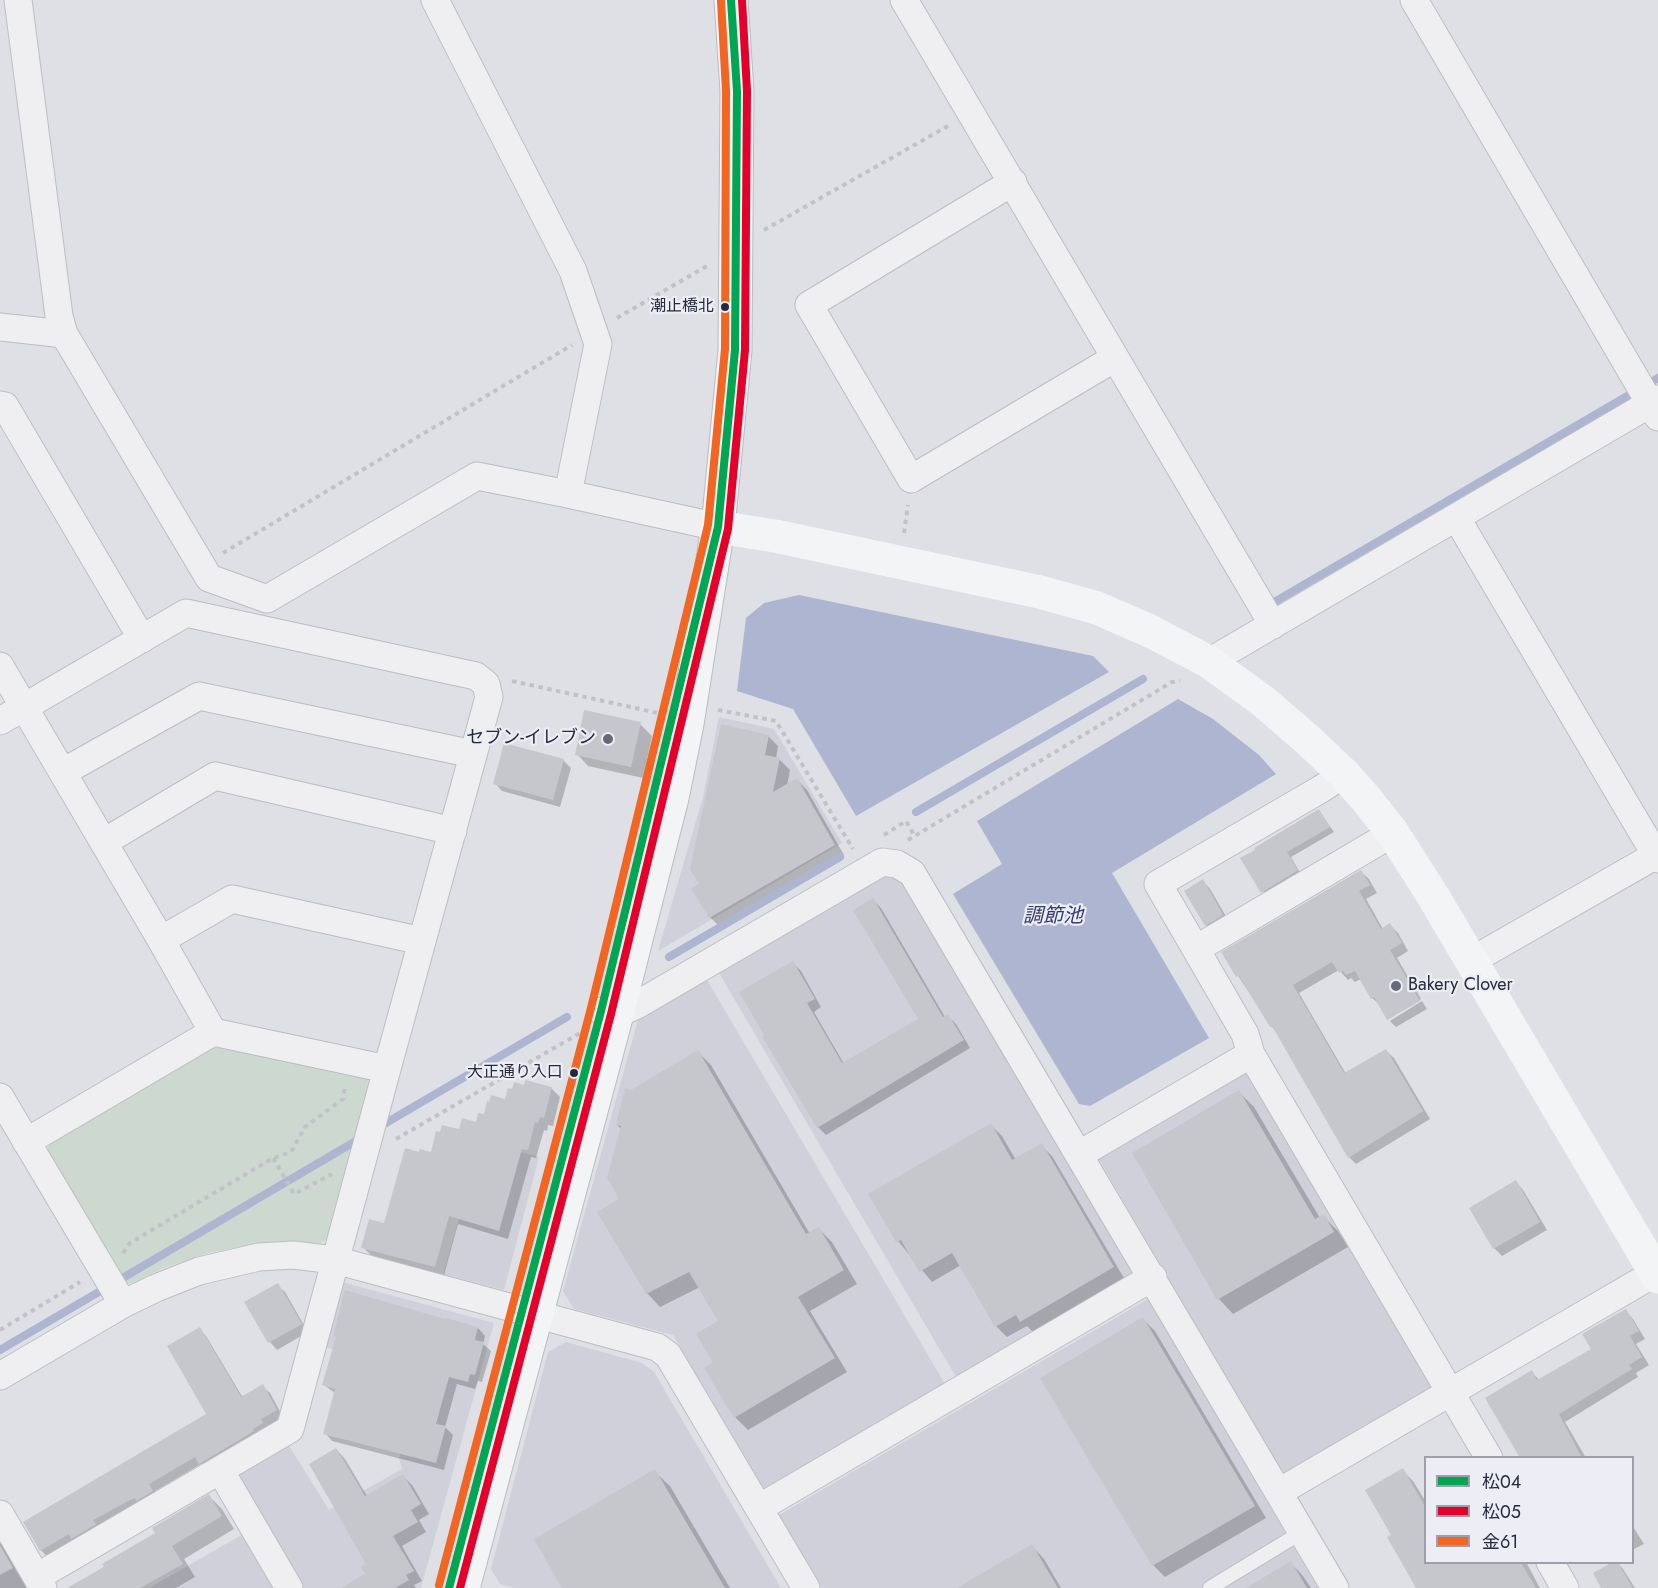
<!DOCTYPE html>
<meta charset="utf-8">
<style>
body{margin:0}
#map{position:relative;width:1658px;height:1588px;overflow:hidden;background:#dfe0e5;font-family:Jost,"Noto Sans JP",sans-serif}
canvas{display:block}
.legend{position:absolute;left:1424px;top:1456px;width:210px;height:108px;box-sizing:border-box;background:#ecedf5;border:2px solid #9d9fab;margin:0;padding:8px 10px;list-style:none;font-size:18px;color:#27293d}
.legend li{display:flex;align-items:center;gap:12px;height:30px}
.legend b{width:30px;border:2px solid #9d9fab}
</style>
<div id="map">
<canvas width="1658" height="1588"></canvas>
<ul class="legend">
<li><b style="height:8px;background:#00a651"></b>松04</li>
<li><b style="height:8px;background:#e4002b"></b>松05</li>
<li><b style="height:8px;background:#f26522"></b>金61</li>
</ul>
</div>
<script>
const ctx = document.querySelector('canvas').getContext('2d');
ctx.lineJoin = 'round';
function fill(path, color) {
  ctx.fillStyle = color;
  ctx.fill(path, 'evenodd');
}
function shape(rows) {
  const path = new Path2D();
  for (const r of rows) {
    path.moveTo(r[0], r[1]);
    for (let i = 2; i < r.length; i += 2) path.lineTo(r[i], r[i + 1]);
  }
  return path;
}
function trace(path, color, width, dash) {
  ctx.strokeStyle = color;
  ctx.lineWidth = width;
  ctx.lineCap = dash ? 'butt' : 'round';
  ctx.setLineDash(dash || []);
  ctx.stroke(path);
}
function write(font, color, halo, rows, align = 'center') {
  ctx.font = font + ' Jost,"Noto Sans JP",sans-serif';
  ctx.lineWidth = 4.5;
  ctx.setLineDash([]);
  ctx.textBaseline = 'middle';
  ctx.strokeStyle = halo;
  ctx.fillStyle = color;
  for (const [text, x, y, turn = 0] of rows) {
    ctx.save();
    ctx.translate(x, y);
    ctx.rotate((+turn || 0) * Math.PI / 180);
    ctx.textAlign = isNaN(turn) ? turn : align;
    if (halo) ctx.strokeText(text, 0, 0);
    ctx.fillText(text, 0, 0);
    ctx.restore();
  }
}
fill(shape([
 [719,717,774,729,842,843,658,951,703,797],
 [895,870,1133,1274,956,1377,719,973],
 [707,980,945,1384,764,1489,673,1335,574,1309,563,1291,638,1020],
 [1248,1071,1434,1386,1284,1474,1098,1158],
 [481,1142,539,1157,504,1290,443,1274],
 [342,1282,494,1323,421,1588,302,1588,234,1474,288,1444,329,1510,402,1469,399,1459,411,1416,403,1370,325,1347],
 [1148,1299,1318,1588,822,1588,779,1515],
 [566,1342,642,1363,654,1372,781,1588,515,1588,500,1584,491,1569,548,1352],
 [245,1533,278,1588,149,1588],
 [0,1536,31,1588,0,1588]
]), '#cfd0d9');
fill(shape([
 [210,1048,222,1048,366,1077,373,1087,332,1236,319,1244,260,1243,208,1253,163,1268,131,1284,120,1281,46,1155,49,1144]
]), '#cdd8d0');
fill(shape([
 [799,595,1093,656,1109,672,856,816,793,709,737,691,746,618,764,603],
 [1178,699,1213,719,1259,755,1276,774,1112,873,1209,1038,1090,1106,1079,1104,953,894,1002,864,977,821]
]), '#adb5d0');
fill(shape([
 [640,724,652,736,643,778,588,766,577,754],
 [768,736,778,746,776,759,780,760,790,770,787,786,797,780,807,790,844,855,720,927,710,917,701,885],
 [563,760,571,768,560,807,502,791,495,783],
 [1319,811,1334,832,1291,857,1302,876,1267,897,1242,859],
 [1361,872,1369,879,1377,893,1366,899,1383,929,1390,925,1398,933,1408,951,1397,958,1421,999,1388,1019,1380,1005,1372,998,1361,979,1355,982,1351,978,1348,980,1339,970,1299,993,1346,1074,1386,1051,1394,1058,1430,1119,1356,1164,1349,1157,1278,1034,1271,1026,1223,953],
 [1203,881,1210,889,1230,923,1214,932,1206,925],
 [873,900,881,908,945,1017,948,1016,956,1024,970,1048,826,1135,818,1127,793,963,801,971,821,1007,814,1012,844,1064,920,1020],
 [1422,1001,1427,1009,1396,1027,1390,1021],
 [698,1052,711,1065,810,1234,819,1229,832,1242,857,1284,810,1311,847,1372,748,1430,735,1417,715,1363,720,1322,700,1287,660,1307,647,1293,621,1199,621,1129,617,1125,631,1091],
 [525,1086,551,1088,560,1097,553,1126,548,1125,547,1131,544,1130,536,1158,531,1157,508,1239,458,1224,444,1275,372,1256,363,1247,385,1225,420,1154,432,1154,460,1131,477,1124,506,1101,513,1091],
 [1239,1092,1254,1107,1320,1218,1323,1216,1338,1231,1348,1247,1233,1314,1219,1299,1134,1154],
 [991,1125,1002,1136,1016,1160,1041,1145,1052,1156,1124,1278,1033,1332,1027,1326,1007,1337,996,1326,961,1265,932,1282,898,1241],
 [1516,1182,1523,1190,1547,1230,1502,1256,1494,1248],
 [277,1285,285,1292,308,1332,277,1350,270,1342,246,1303],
 [1625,1311,1633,1319,1645,1339,1636,1344,1649,1365,1636,1373,1638,1377,1565,1422,1586,1458,1520,1458,1532,1372,1539,1380,1593,1349],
 [1143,1319,1155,1331,1266,1518,1165,1577,1153,1565,1042,1378],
 [478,1328,485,1336,483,1344,491,1351,482,1382,478,1381,475,1389,457,1384,445,1427,453,1435,444,1470,332,1441,325,1433,335,1393,324,1385],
 [199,1329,206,1336,243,1398,262,1386,270,1393,283,1417,207,1470,201,1464,155,1491,159,1498,48,1558,41,1550,25,1522,208,1414],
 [336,1449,345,1459,367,1496,403,1476,412,1485,429,1514,419,1520,426,1532,402,1546,422,1581,414,1585,416,1588,344,1588,367,1574,368,1565],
 [1402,1470,1413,1481,1426,1502,1426,1562,1479,1562,1487,1576,1466,1588,1418,1588,1393,1535],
 [654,1471,670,1486,730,1588,564,1588],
 [209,1496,222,1509,234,1529,184,1559,195,1577,176,1588,70,1588,157,1534],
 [1632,1525,1644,1544,1632,1550],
 [0,1543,8,1552,28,1588,0,1588],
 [1032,1546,1044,1559,1061,1588,959,1588],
 [1484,1562,1526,1562,1540,1588,1499,1588],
 [1607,1562,1617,1562,1623,1569,1635,1588,1603,1588,1610,1565],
 [1291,1563,1303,1576,1311,1588,1249,1588]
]), '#0003');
trace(shape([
 [1271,604,1658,378],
 [916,812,1143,679],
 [669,957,840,857],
 [379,1127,567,1017],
 [0,1350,361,1138]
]), '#adb5d0', 8);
fill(shape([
 [584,710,641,722,631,767,575,755],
 [721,724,769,735,765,755,780,758,773,792,797,778,835,845,709,918,691,888,699,884,690,869],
 [504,743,564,759,553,800,493,784],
 [1319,809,1330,827,1287,852,1298,870,1261,893,1240,858,1255,850,1254,848],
 [1361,870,1370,885,1359,891,1381,929,1390,923,1402,943,1390,950,1420,1001,1387,1020,1374,997,1371,999,1355,971,1346,975,1343,971,1339,973,1332,962,1293,985,1344,1073,1386,1049,1423,1111,1348,1158,1272,1026,1270,1027,1239,976,1236,977,1221,952],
 [1203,879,1223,915,1205,926,1184,891],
 [873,898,943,1017,948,1014,964,1040,817,1128,762,1036,764,1035,739,992,793,961,815,999,807,1003,842,1063,918,1019,853,910],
 [698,1050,806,1234,819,1227,844,1270,798,1297,835,1358,734,1418,704,1368,713,1362,696,1334,718,1321,689,1272,646,1294,597,1212,619,1199,607,1178,621,1126,616,1125,625,1088,631,1090],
 [525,1080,552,1087,544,1118,540,1117,538,1123,535,1122,528,1150,522,1149,499,1231,449,1216,435,1267,361,1248,369,1219,384,1223,405,1148,419,1152,420,1149,431,1152,436,1131,440,1132,442,1125,459,1129,462,1118,476,1122,478,1113,484,1114,487,1101,489,1102,491,1095,505,1099,508,1088,512,1089,514,1082,524,1085],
 [1239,1090,1315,1219,1324,1214,1334,1232,1217,1300,1132,1153],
 [991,1123,1012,1160,1042,1143,1114,1267,1020,1322,1016,1315,995,1327,952,1253,919,1272,901,1240,896,1242,868,1194],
 [1516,1180,1540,1222,1493,1249,1469,1208],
 [278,1283,302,1324,268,1343,244,1302],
 [345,1290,445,1319,446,1318,478,1327,475,1340,484,1342,475,1375,470,1374,468,1382,449,1377,436,1424,446,1426,436,1463,323,1434,335,1389,322,1385,336,1337,333,1336],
 [1626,1309,1639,1331,1630,1336,1642,1357,1629,1365,1632,1369,1559,1414,1582,1458,1520,1458,1485,1398,1532,1370,1537,1380,1591,1349,1582,1334],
 [1143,1317,1255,1506,1152,1566,1040,1378],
 [200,1327,241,1397,263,1384,277,1410,261,1419,263,1423,253,1429,254,1431,199,1464,195,1457,149,1484,153,1491,136,1501,135,1498,130,1500,93,1520,96,1524,71,1539,69,1534,40,1551,23,1522,206,1414,167,1346],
 [336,1448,365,1496,403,1474,421,1504,411,1510,418,1522,393,1536,414,1571,406,1575,409,1580,395,1588,341,1588,365,1574,361,1567,366,1564,309,1464],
 [1403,1468,1425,1507,1425,1563,1521,1563,1536,1588,1416,1588,1387,1537,1391,1535,1365,1490],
 [655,1469,725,1588,562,1588,534,1539],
 [209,1494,222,1516,172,1546,183,1564,140,1588,67,1588,104,1567,102,1564,155,1533,152,1528],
 [1032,1544,1058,1588,957,1588],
 [0,1545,13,1568,0,1575],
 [1291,1561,1307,1588,1246,1588],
 [1611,1563,1618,1563,1633,1588,1601,1588,1593,1573]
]), '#c6c7cd');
const lane = shape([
 [1210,1588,1302,1532]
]);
const street = shape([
 [18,0,59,316,64,334,209,578,267,599,477,476,568,494],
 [435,0,573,271,598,344,568,494,718,527],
 [904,0,1273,625],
 [1414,0,1658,417],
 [1013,182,809,305,911,479,1115,358],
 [0,327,64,334],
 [0,405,5,406,142,639],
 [1456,517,1658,859],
 [1209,662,1658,399],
 [0,666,161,940,213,1032],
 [0,721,186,613,476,676,486,684,489,697,387,1069,213,1032,26,1142],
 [63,772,199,696,473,754],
 [1344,774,1321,789,1158,884,1245,1034,1251,1054,1489,1458],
 [104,842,215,776,453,831],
 [161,940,232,899,422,941],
 [1196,949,1393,833],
 [1471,961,1658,854],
 [602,1011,617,1014,635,1006,882,862,897,864,912,873,1335,1588],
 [0,1097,123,1304],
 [1080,1154,1251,1054],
 [0,1376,123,1304,156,1288,199,1271,259,1257,293,1255,335,1260,657,1347,668,1355,806,1588],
 [220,1470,289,1588],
 [1279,1492,1655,1273],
 [759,1508,1153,1277],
 [0,1514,43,1588],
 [1550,1562,1565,1588],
 [37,1577,290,1429,387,1069]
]);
const primary = shape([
 [463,1588,617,1014,672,798,687,724,718,527,735,350,737,91,731,0]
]);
trace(lane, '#bcbdc1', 16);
trace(street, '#bcbdc1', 29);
trace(primary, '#bbbcc2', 35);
trace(shape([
 [764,230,948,126],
 [617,318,707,266],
 [904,533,908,505],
 [223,553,572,345],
 [512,681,658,713],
 [718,710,776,721,853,849],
 [884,835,906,821,914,835],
 [908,840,1172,682,1180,681],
 [396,1139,582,1032],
 [273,1158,294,1194,332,1174],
 [123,1253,130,1243,273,1158,291,1152,305,1127,343,1099,345,1086],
 [0,1330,80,1282]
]), '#c1c1c8', 4, [4.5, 4.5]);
trace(lane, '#efeff1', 14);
trace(street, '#efeff1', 27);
trace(shape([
 [718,527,775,536,1040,592,1097,608,1150,631,1209,662,1264,702,1308,740,1344,774,1367,800,1393,833,1433,896,1658,1277]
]), '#f3f4f5', 33);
trace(primary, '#f3f4f5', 33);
trace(shape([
 [449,1588,601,1011,718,527,735,350,737,91,731,0]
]), '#00a651', 8);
trace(shape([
 [460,1588,611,1014,728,529,745,350,747,91,742,0]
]), '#e4002b', 8);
trace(shape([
 [439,1585,591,1008,708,525,725,349,726,91,721,1]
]), '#f26522', 8);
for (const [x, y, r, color] of [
 [725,307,5,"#27293d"],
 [608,739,6,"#676978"],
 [1396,986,6,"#676978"],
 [574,1073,5,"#27293d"]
]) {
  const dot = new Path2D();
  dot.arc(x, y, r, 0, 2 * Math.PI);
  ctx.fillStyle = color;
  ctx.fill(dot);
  trace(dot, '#ecedf5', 2);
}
write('16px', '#27293d', '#ecedf5', [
 ["潮止橋北",714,307],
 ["大正通り入口",563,1073]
], 'right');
write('18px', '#27293d', '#ecedf5', [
 ["セブン-イレブン",596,739],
 ["Bakery Clover",1408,986,"left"]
], 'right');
write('italic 20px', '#313c70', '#ecedf5', [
 ["調節池",1053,917]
]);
</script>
